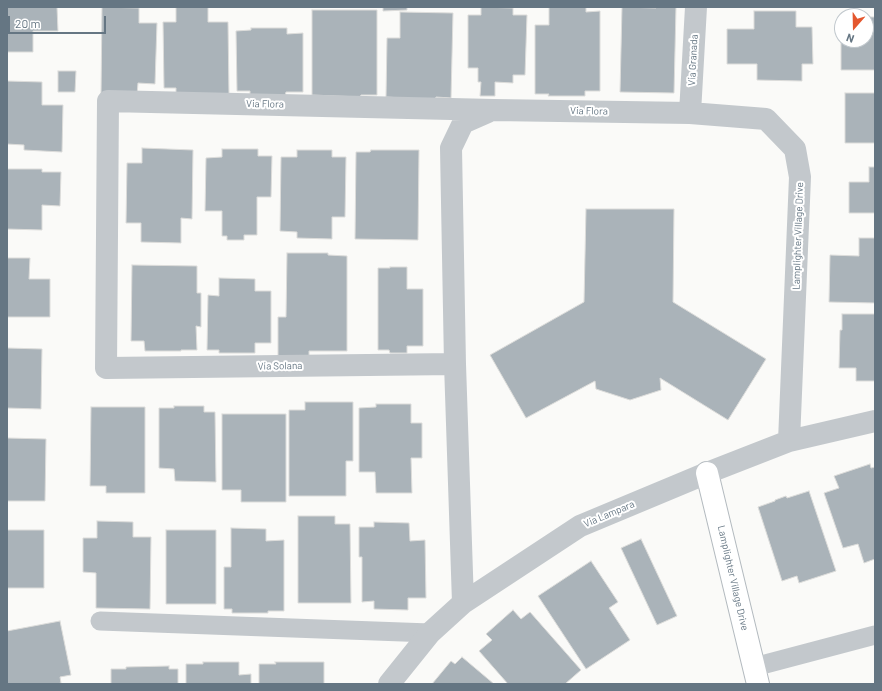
<!DOCTYPE html>
<style>
body{margin:0}
#map{position:relative;width:882px;height:691px;overflow:hidden;background:#fafaf8;font-family:Barlow,sans-serif}
canvas{display:block}
.frame{position:absolute;inset:0;border:8px solid #657683;pointer-events:none}
.north{position:absolute;left:834px;top:8px;width:40px;height:40px;box-sizing:border-box;background:#fff;border:1px solid #c1c8cd;border-radius:50%;rotate:200deg;font-size:11px;font-weight:700;line-height:16px;text-align:center;color:#657683}
.north::after{content:'';display:block;margin:auto;width:14px;height:18px;background:#e4572e;clip-path:polygon(50% 0,100% 100%,50% 72%,0 100%)}
.scale{position:absolute;left:8px;top:16px;width:98px;height:18px;box-sizing:border-box;border:2px solid #657683;border-top:0;padding-left:5px;font-size:12px;line-height:14px;white-space:nowrap;color:#657683;-webkit-text-stroke:3px #fff;paint-order:stroke}
</style>
<div id="map">
<canvas width="882" height="691"></canvas>
<div class="frame"></div>
<div class="north">N</div>
<div class="scale">20 m</div>
</div>
<script>
const ctx = document.querySelector('canvas').getContext('2d');
ctx.lineJoin = 'round';
function fill(path, color) {
  ctx.fillStyle = color;
  ctx.fill(path, 'evenodd');
}
function shape(rows) {
  const path = new Path2D();
  for (const r of rows) {
    path.moveTo(r[0], r[1]);
    for (let i = 2; i < r.length; i += 2) path.lineTo(r[i], r[i + 1]);
  }
  return path;
}
function trace(path, color, width, dash) {
  ctx.strokeStyle = color;
  ctx.lineWidth = width;
  ctx.lineCap = dash ? 'butt' : 'round';
  ctx.setLineDash(dash || []);
  ctx.stroke(path);
}
function write(font, color, halo, rows, align = 'center') {
  ctx.font = font + ' Barlow,sans-serif';
  ctx.lineWidth = 4;
  ctx.setLineDash([]);
  ctx.textBaseline = 'middle';
  ctx.strokeStyle = halo;
  ctx.fillStyle = color;
  for (const [text, x, y, turn = 0] of rows) {
    ctx.save();
    ctx.translate(x, y);
    ctx.rotate((+turn || 0) * Math.PI / 180);
    ctx.textAlign = isNaN(turn) ? turn : align;
    if (halo) ctx.strokeText(text, 0, 0);
    ctx.fillText(text, 0, 0);
    ctx.restore();
  }
}
const building = shape([
 [7,7,57,7,58,31,33,31,33,52,7,52,7,7],
 [102,7,139,8,139,23,157,23,155,84,138,83,137,95,101,95,102,7],
 [176,7,208,7,208,22,228,22,229,94,176,95,176,88,164,88,163,22,176,22,176,7],
 [383,7,407,7,407,10,383,11,383,7],
 [481,7,513,8,513,15,527,15,525,75,513,75,513,83,495,82,495,96,480,96,481,82,478,82,478,68,468,68,468,15,481,15,481,7],
 [549,7,586,7,586,12,600,11,600,91,585,91,585,96,548,96,549,94,535,94,535,25,549,25,549,7],
 [622,7,656,8,656,7,676,7,674,93,620,92,622,7],
 [312,10,377,10,377,95,361,95,360,97,312,95,312,10],
 [754,11,796,11,796,27,812,27,813,64,802,64,802,81,757,80,757,64,727,64,727,29,754,29,754,11],
 [400,12,453,13,451,98,436,97,435,100,386,97,387,38,400,38,400,12],
 [866,17,875,17,875,70,841,70,841,33,842,40,866,40,866,17],
 [251,28,287,28,287,34,303,33,303,92,286,92,285,96,250,96,250,91,237,91,236,31,251,30,251,28],
 [58,71,76,71,75,92,58,92,58,71],
 [7,81,42,82,42,105,63,105,62,152,24,150,24,145,7,144,7,81],
 [845,93,875,93,875,143,845,143,845,93],
 [142,148,193,150,192,219,181,218,181,243,141,242,141,223,126,223,127,163,142,163,142,148],
 [222,149,258,149,258,156,272,156,271,197,257,197,257,235,244,235,244,240,227,240,227,236,222,236,222,211,205,211,206,158,222,157,222,149],
 [297,150,332,150,332,157,346,157,345,217,332,217,332,239,297,238,297,232,280,231,281,157,297,157,297,150],
 [371,150,419,150,418,240,355,239,356,152,370,152,371,150],
 [869,167,875,167,875,213,849,213,849,182,869,182,869,167],
 [7,169,42,169,42,172,61,172,60,206,42,205,42,230,7,229,7,169],
 [586,209,674,209,673,302,766,359,728,420,660,378,661,390,630,400,596,389,595,381,526,418,490,355,584,302,586,209],
 [859,238,875,238,875,303,829,302,830,255,859,256,859,238],
 [287,253,328,253,328,255,347,256,347,351,309,351,309,356,278,356,278,317,286,317,287,253],
 [7,258,30,258,29,279,50,279,50,317,7,317,7,258],
 [132,265,197,266,197,293,201,293,201,327,196,326,197,350,181,350,181,351,145,351,144,341,131,341,132,265],
 [390,267,407,267,407,289,423,289,423,346,407,346,407,353,390,353,389,350,378,350,378,268,390,268,390,267],
 [219,278,255,279,255,291,271,291,271,343,255,343,255,353,219,353,219,350,207,350,208,295,219,296,219,278],
 [842,314,875,314,875,381,856,381,856,368,839,368,840,330,842,330,842,314],
 [7,348,42,349,41,409,7,408,7,348],
 [305,402,353,402,353,461,346,461,346,496,289,496,289,410,305,410,305,402],
 [376,404,411,404,411,423,422,423,422,458,411,458,412,493,376,493,375,472,359,472,359,408,376,407,376,404],
 [174,406,204,406,204,412,215,412,216,482,175,481,174,469,159,468,159,408,174,408,174,406],
 [91,407,145,407,145,493,106,493,106,486,90,486,91,407],
 [222,414,286,414,286,502,241,502,241,490,222,490,222,414],
 [7,438,46,439,45,501,7,501,7,438],
 [870,464,871,468,875,467,875,559,864,563,858,544,843,548,824,493,839,488,834,476,870,464],
 [809,491,836,571,799,583,797,576,782,581,758,507,775,501,775,500,786,496,787,498,809,491],
 [298,516,335,516,335,524,350,524,351,603,298,603,298,516],
 [97,521,133,522,133,537,151,537,150,609,96,608,96,573,83,572,83,538,97,538,97,521],
 [374,522,409,523,410,541,425,540,426,598,408,598,408,610,374,609,374,601,362,602,362,557,359,557,359,527,374,527,374,522],
 [231,528,266,529,266,541,284,540,284,611,268,611,268,613,232,613,232,609,224,609,224,567,231,567,231,528],
 [7,530,44,530,44,588,7,588,7,530],
 [166,530,216,530,216,604,166,604,166,530],
 [641,539,677,616,657,625,621,548,641,539],
 [591,561,618,602,609,608,630,640,586,669,538,596,591,561],
 [513,610,521,619,530,612,581,670,565,684,508,684,479,651,492,640,486,634,513,610],
 [60,621,71,675,60,677,61,683,57,684,7,684,7,631,60,621],
 [462,657,494,684,432,684,451,661,455,664,462,657],
 [203,662,239,662,239,675,251,674,251,684,186,684,186,664,203,664,203,662],
 [275,662,324,662,324,684,259,684,259,664,276,664,275,662],
 [169,666,169,669,178,669,178,684,111,684,111,669,126,669,126,667,169,666]
]);
fill(building, '#aab3b9');
trace(building, '#dcdcda', 1);
const secondary = shape([
 [707,473,758,684]
]);
trace(secondary, '#b3babf', 24);
trace(shape([
 [100,621,430,633],
 [754,667,875,635]
]), '#c3c8cc', 19);
trace(shape([
 [690,113,696,7],
 [455,364,106,368,108,101,494,110,690,113,766,119,795,149,800,177,789,441],
 [463,603,455,364,451,148,463,123,488,112],
 [389,684,430,633,463,603,580,526,707,473,789,441,875,421]
]), '#c3c8cc', 22);
trace(secondary, '#fff', 22);
write('10px', '#657683', '#fff', [
 ["Via Granada",693,60,-87],
 ["Via Flora",265,104,1],
 ["Via Flora",589,111,1],
 ["Lamplighter Village Drive",798,236,-88],
 ["Via Solana",280,366,-1],
 ["Via Lampara",609,514,-23],
 ["Lamplighter Village Drive",733,578,77]
]);
</script>
